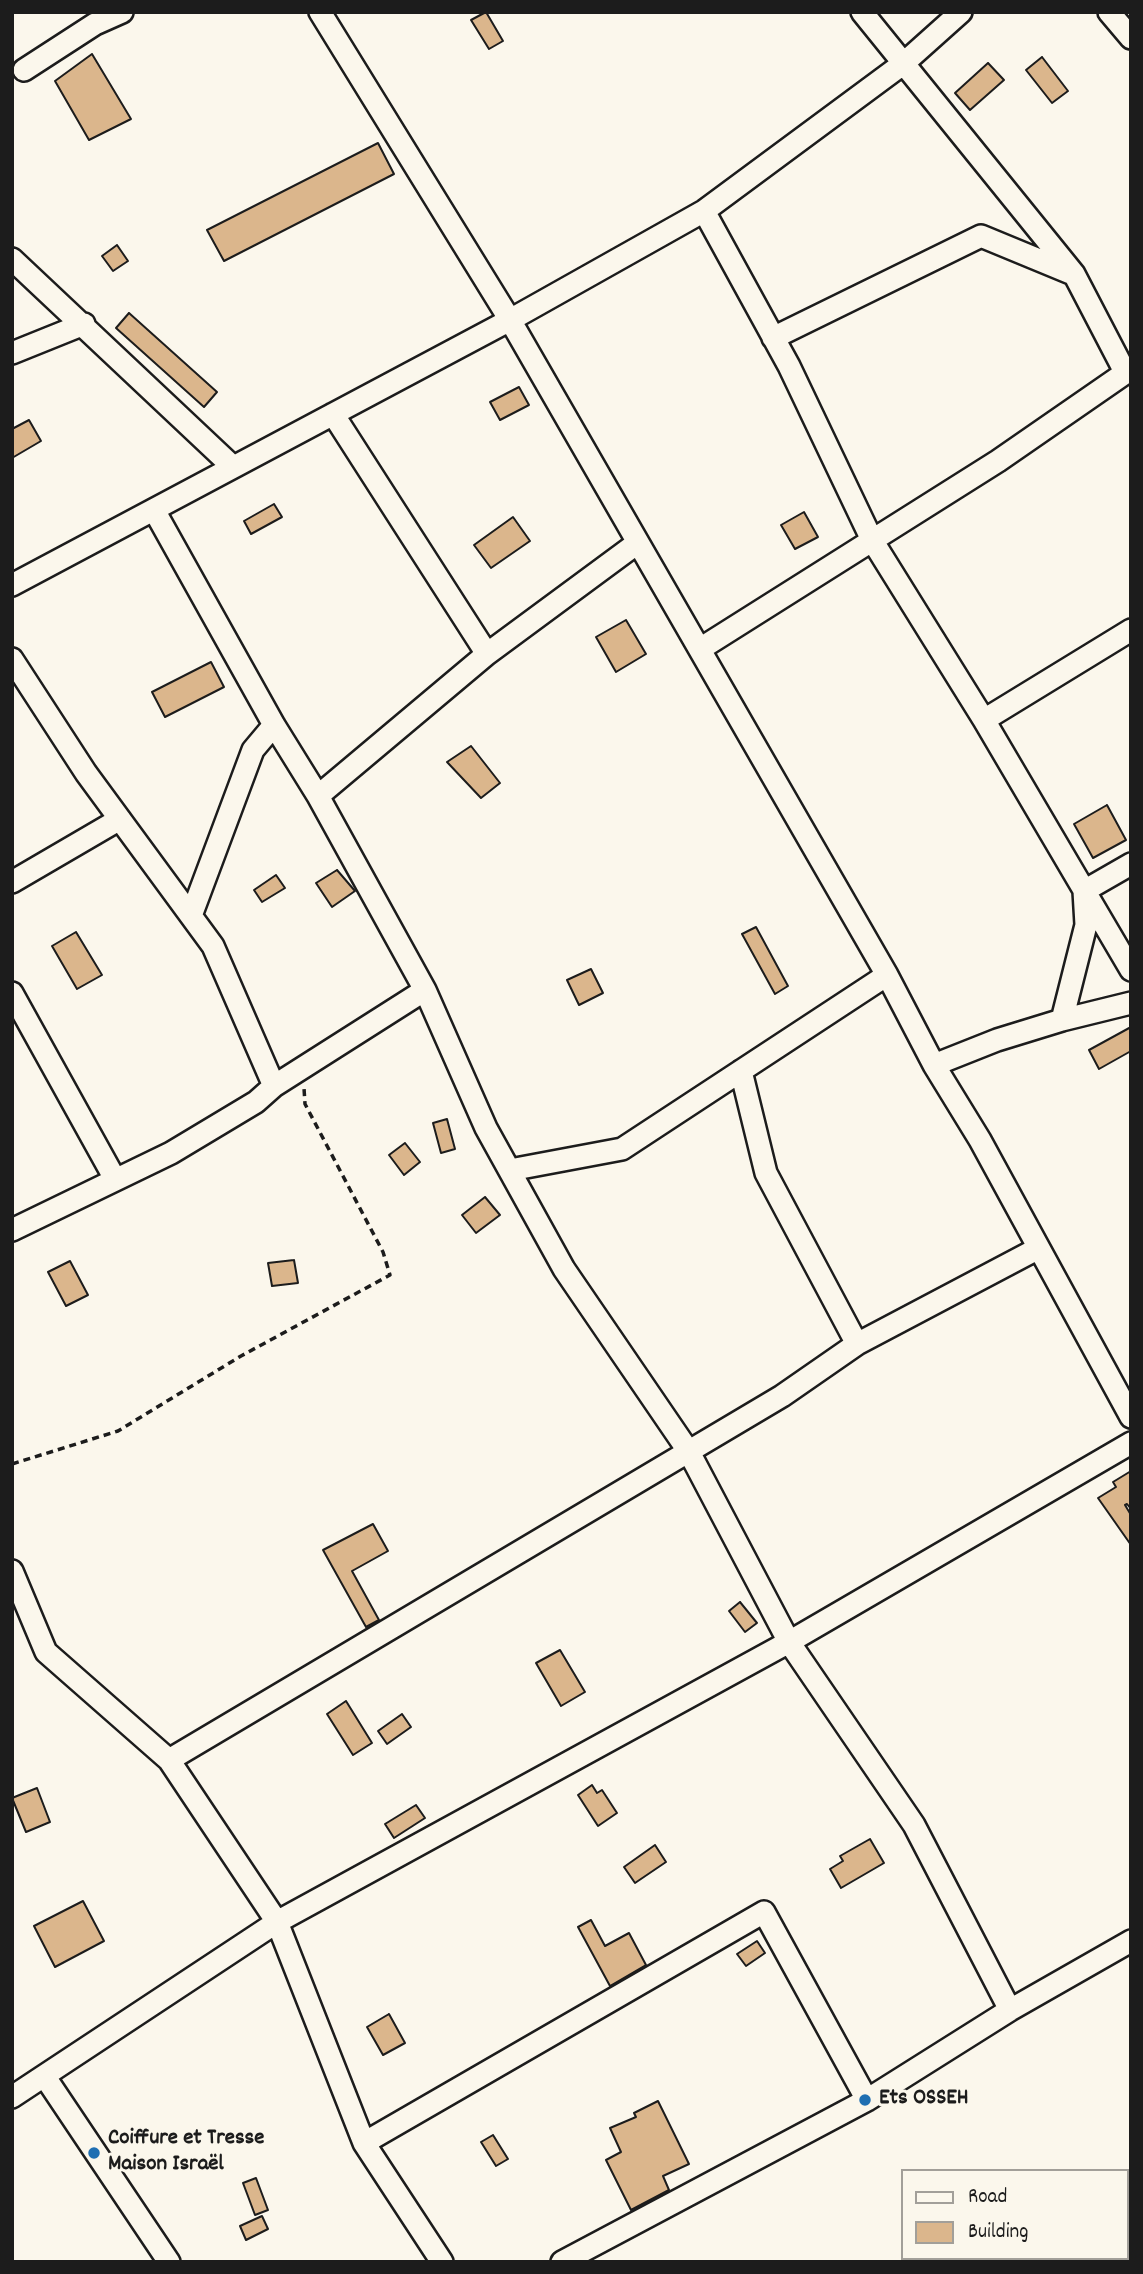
<!DOCTYPE html>
<meta charset="utf-8">
<style>
body{margin:0}
#map{position:relative;width:1143px;height:2274px;overflow:hidden;background:#fbf7ec;font-family:Dekko,sans-serif}
canvas{display:block}
.frame{position:absolute;inset:0;border:14px solid #1c1c1c;pointer-events:none}
.legend{position:absolute;left:901px;top:2169px;width:228px;height:91px;box-sizing:border-box;background:#fbf7ec;border:2px solid #a29f99;margin:0;padding:9px 12px;list-style:none;font-size:21px;color:#1c1c1c}
.legend li{display:flex;align-items:center;gap:14px;height:35px}
.legend b{width:35px;border:2px solid #a29f99}
</style>
<div id="map">
<canvas width="1143" height="2274"></canvas>
<div class="frame"></div>
<ul class="legend">
<li><b style="height:9px;background:#fbf7ec"></b>Road</li>
<li><b style="height:19px;background:#dbb68c"></b>Building</li>
</ul>
</div>
<script>
const ctx = document.querySelector('canvas').getContext('2d');
ctx.lineJoin = 'round';
function fill(path, color) {
  ctx.fillStyle = color;
  ctx.fill(path, 'evenodd');
}
function shape(rows) {
  const path = new Path2D();
  for (const r of rows) {
    path.moveTo(r[0], r[1]);
    for (let i = 2; i < r.length; i += 2) path.lineTo(r[i], r[i + 1]);
  }
  return path;
}
function trace(path, color, width, dash) {
  ctx.strokeStyle = color;
  ctx.lineWidth = width;
  ctx.lineCap = dash ? 'butt' : 'round';
  ctx.setLineDash(dash || []);
  ctx.stroke(path);
}
function write(font, color, halo, rows, align = 'center') {
  ctx.font = font + ' Dekko,sans-serif';
  ctx.lineWidth = 6;
  ctx.setLineDash([]);
  ctx.textBaseline = 'middle';
  ctx.strokeStyle = halo;
  ctx.fillStyle = color;
  for (const [text, x, y, turn = 0] of rows) {
    ctx.save();
    ctx.translate(x, y);
    ctx.rotate((+turn || 0) * Math.PI / 180);
    ctx.textAlign = isNaN(turn) ? turn : align;
    if (halo) ctx.strokeText(text, 0, 0);
    ctx.fillText(text, 0, 0);
    ctx.restore();
  }
}
const building = shape([
 [486,12,503,41,489,49,471,20,486,12],
 [92,54,131,119,89,140,55,81,92,54],
 [1042,57,1068,91,1052,103,1026,70,1042,57],
 [988,63,1004,80,970,110,955,93,988,63],
 [378,143,394,174,224,261,207,230,378,143],
 [117,245,128,261,113,271,102,256,117,245],
 [129,313,217,392,204,407,116,328,129,313],
 [519,387,529,405,500,420,490,402,519,387],
 [29,420,41,441,12,458,12,429,29,420],
 [274,504,282,517,251,534,244,521,274,504],
 [804,512,818,537,795,549,781,525,804,512],
 [513,517,530,541,491,568,474,545,513,517],
 [626,620,646,654,616,672,596,637,626,620],
 [211,662,224,687,165,717,152,692,211,662],
 [471,746,500,783,481,798,447,762,471,746],
 [1107,805,1126,840,1093,858,1074,824,1107,805],
 [337,870,355,891,332,907,316,883,337,870],
 [276,875,285,888,262,902,254,890,276,875],
 [756,927,788,986,775,994,742,934,756,927],
 [76,932,102,975,77,989,52,946,76,932],
 [591,969,603,993,579,1005,567,980,591,969],
 [1131,1027,1131,1051,1099,1069,1089,1050,1131,1027],
 [447,1119,455,1149,441,1153,433,1123,447,1119],
 [405,1143,420,1162,404,1175,389,1155,405,1143],
 [485,1197,500,1215,476,1233,462,1215,485,1197],
 [294,1260,298,1283,272,1286,268,1263,294,1260],
 [70,1261,88,1295,66,1306,48,1272,70,1261],
 [1131,1471,1131,1509,1127,1504,1125,1505,1131,1515,1131,1545,1098,1498,1116,1487,1113,1482,1131,1471],
 [373,1524,388,1551,352,1571,379,1620,366,1627,323,1550,373,1524],
 [740,1602,757,1623,745,1632,729,1611,740,1602],
 [560,1650,585,1692,561,1706,536,1663,560,1650],
 [346,1701,372,1743,353,1755,327,1714,346,1701],
 [402,1714,411,1727,387,1744,378,1731,402,1714],
 [592,1785,597,1793,602,1790,617,1813,598,1826,578,1795,592,1785],
 [37,1788,50,1822,26,1832,12,1798,37,1788],
 [416,1805,425,1818,394,1838,385,1824,416,1805],
 [870,1839,884,1863,841,1888,830,1869,843,1861,840,1856,870,1839],
 [655,1845,666,1862,635,1883,624,1867,655,1845],
 [83,1901,104,1941,55,1967,34,1926,83,1901],
 [591,1920,605,1946,629,1933,646,1965,610,1986,578,1927,591,1920],
 [757,1941,765,1953,746,1966,737,1954,757,1941],
 [389,2014,405,2043,383,2055,367,2027,389,2014],
 [658,2101,689,2164,663,2176,669,2190,631,2210,606,2160,621,2152,610,2128,636,2117,634,2113,658,2101],
 [493,2135,508,2159,496,2166,481,2142,493,2135],
 [256,2178,268,2210,255,2215,243,2183,256,2178],
 [262,2216,268,2229,246,2240,240,2226,262,2216]
]);
fill(building, '#dbb68c');
trace(building, '#1c1c1c', 2);
const minor = shape([
 [320,12,510,320,887,975,934,1065,980,1140,1131,1417],
 [862,12,1074,274,1125,372],
 [1109,12,1131,38],
 [24,70,95,24,122,12],
 [704,211,789,366,872,540,984,720,1131,970],
 [12,259,233,467],
 [773,338,981,236,1073,274],
 [12,353,84,324],
 [333,414,487,654,636,544],
 [154,510,274,725,318,796,487,654],
 [12,585,510,320,704,211,904,63,961,12],
 [700,649,998,461,1131,369],
 [12,659,86,773,213,946,274,1086],
 [984,720,1131,630],
 [12,882,120,819],
 [192,913,253,750,274,725],
 [425,990,486,1128,564,1269,689,1452,789,1642,914,1825,1010,2010],
 [12,993,115,1179],
 [1062,1020,1131,1003],
 [934,1065,997,1040,1062,1020,1086,925,1084,891,1131,864],
 [741,1071,766,1173,857,1344],
 [510,1170,622,1149,887,975],
 [12,1230,171,1153,256,1102,274,1086,425,990,318,796],
 [12,1571,46,1652,169,1760,277,1922,12,2097],
 [169,1760,782,1396,857,1344,1037,1249],
 [45,2077,169,2262],
 [364,2143,764,1912,867,2100],
 [1127,2216,1131,2214],
 [442,2262,364,2143,277,1922,789,1642,1131,1443],
 [562,2262,867,2100,1010,2010,1131,1941],
 [1044,2262,1050,2258]
]);
trace(minor, '#1c1c1c', 26);
trace(shape([
 [12,1464,118,1431,241,1356,390,1275,383,1252,305,1104,304,1088]
]), '#1c1c1c', 3.5, [7, 5]);
trace(minor, '#fbf7ec', 21);
for (const [x, y, r, color] of [
 [865,2100,7,"#1f6fb2"],
 [94,2153,7,"#1f6fb2"]
]) {
  const dot = new Path2D();
  dot.arc(x, y, r, 0, 2 * Math.PI);
  ctx.fillStyle = color;
  ctx.fill(dot);
  trace(dot, '#fbf7ec', 2.5);
}
write('bold 23px', '#1c1c1c', '#fbf7ec', [
 ["Ets OSSEH",879,2100],
 ["Coiffure et Tresse",108,2140],
 ["Maison Israël",108,2166]
], 'left');
</script>
